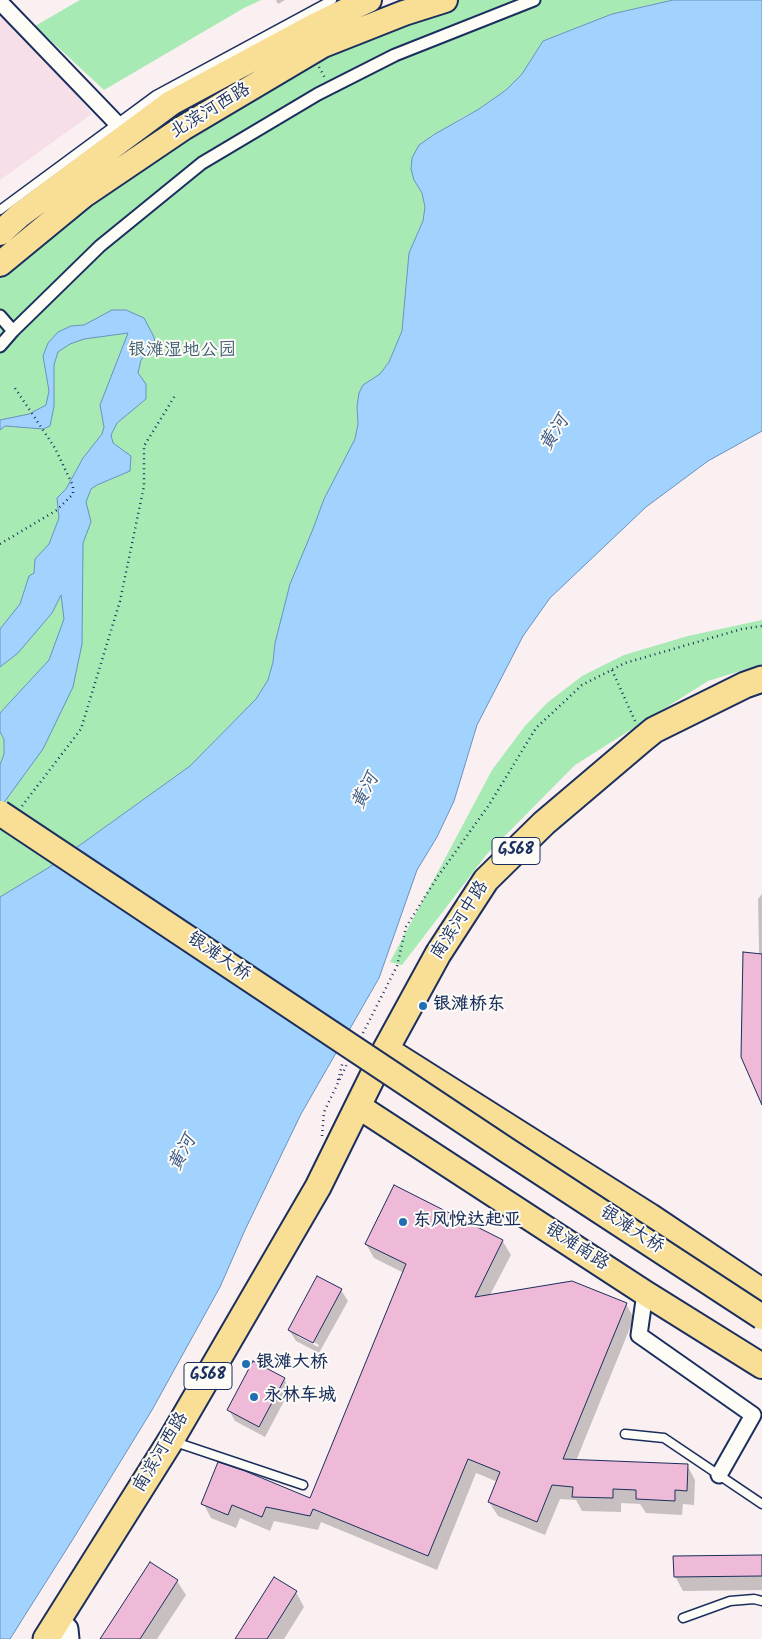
<!DOCTYPE html>
<meta charset="utf-8">
<style>
body{margin:0}
canvas{display:block;background:#faeff1}
</style>
<canvas width="762" height="1639"></canvas>
<script>
const ctx = document.querySelector('canvas').getContext('2d');
ctx.lineJoin = 'round';
function fill(path, color) {
  ctx.fillStyle = color;
  ctx.fill(path, 'evenodd');
}
function shape(rows) {
  const path = new Path2D();
  for (const r of rows) {
    path.moveTo(r[0], r[1]);
    for (let i = 2; i < r.length; i += 2) path.lineTo(r[i], r[i + 1]);
  }
  return path;
}
function trace(path, color, width, dash) {
  ctx.strokeStyle = color;
  ctx.lineWidth = width;
  ctx.lineCap = dash ? 'butt' : 'round';
  ctx.setLineDash(dash || []);
  ctx.stroke(path);
}
function write(font, color, halo, rows, align = 'center') {
  ctx.font = font + ' Kalam,"LXGW WenKai TC",sans-serif';
  ctx.lineWidth = 4;
  ctx.setLineDash([]);
  ctx.textBaseline = 'middle';
  ctx.strokeStyle = halo;
  ctx.fillStyle = color;
  for (const [text, x, y, turn = 0] of rows) {
    ctx.save();
    ctx.translate(x, y);
    ctx.rotate((+turn || 0) * Math.PI / 180);
    ctx.textAlign = isNaN(turn) ? turn : align;
    if (halo) ctx.strokeText(text, 0, 0);
    ctx.fillText(text, 0, 0);
    ctx.restore();
  }
}
fill(shape([
 [0,15,64,79,92,114,0,180]
]), '#f6dfe9');
fill(shape([
 [80,0,261,0,244,8,104,90,35,26],
 [454,0,673,0,612,14,543,41,522,74,506,90,479,109,458,120,414,180,422,193,425,207,423,221,409,253,402,331,389,362,380,374,363,385,357,406,358,424,355,439,324,499,275,643,273,662,268,680,256,699,190,766,48,868,0,897,0,264,311,52],
 [762,620,762,664,708,681,575,765,487,854,402,965,390,962,492,770,525,726,547,703,582,676,624,655,688,636]
]), '#a7eab4');
const water = shape([
 [673,0,762,0,762,431,708,461,646,507,550,598,523,636,477,725,454,801,437,837,417,870,379,978,301,1114,245,1230,220,1287,152,1410,73,1539,10,1639,0,1639,0,897,48,868,190,766,256,699,268,680,273,662,275,643,290,584,313,529,324,499,355,439,358,424,357,406,359,393,363,385,380,374,389,362,402,331,409,253,423,221,425,207,422,193,414,180,411,169,412,158,419,145,435,134,479,109,506,90,522,74,543,41,612,14,673,0],
 [112,310,126,310,144,318,154,337,155,344,141,360,138,373,146,384,146,399,117,423,111,435,113,443,131,456,130,471,97,485,91,489,86,502,91,522,83,543,82,644,73,687,43,749,0,808,0,765,4,754,4,739,0,732,0,713,49,660,64,619,61,595,52,613,18,653,0,667,0,629,20,604,29,576,34,573,35,559,49,544,59,518,57,498,66,489,83,458,102,434,104,427,100,405,128,333,84,339,70,344,58,352,54,365,54,406,50,426,43,429,5,426,0,430,0,420,29,414,46,405,49,391,43,356,48,343,58,332,71,326,84,325,112,310]
]);
fill(water, '#a1d3fe');
trace(water, '#6b91be', 1);
fill(shape([
 [276,0,285,0,278,4],
 [762,894,762,1102,758,899],
 [502,1240,511,1255,490,1295,626,1304,634,1318,576,1461,687,1465,695,1480,694,1505,683,1504,682,1515,646,1513,640,1504,621,1503,621,1512,582,1511,576,1500,560,1499,545,1535,498,1516,489,1502,498,1482,476,1473,437,1570,321,1522,318,1530,274,1521,270,1531,240,1518,236,1528,211,1518,203,1503,311,1500,404,1273,374,1258,366,1244],
 [317,1278,341,1290,348,1301,319,1353,296,1341,289,1330],
 [297,1333,319,1345,318,1347,297,1336],
 [284,1379,290,1390,265,1437,235,1421,229,1410],
 [762,1557,762,1590,683,1591,675,1576],
 [177,1581,186,1595,157,1639,101,1639],
 [296,1592,304,1607,284,1639,236,1639]
]), '#0003');
const building = shape([
 [743,952,762,954,762,1105,741,1057,743,952],
 [394,1185,503,1240,475,1297,572,1281,627,1303,563,1459,688,1464,687,1491,675,1490,675,1501,636,1499,636,1490,613,1489,613,1498,572,1497,573,1487,552,1485,537,1522,488,1502,500,1472,468,1459,428,1556,313,1509,310,1516,266,1507,262,1517,232,1505,228,1515,201,1504,218,1462,245,1471,310,1498,406,1264,365,1244,394,1185],
 [317,1276,342,1289,313,1343,288,1330,317,1276],
 [253,1361,285,1378,259,1427,227,1410,253,1361],
 [762,1555,762,1576,674,1577,673,1556,762,1555],
 [150,1562,178,1580,140,1639,100,1639,150,1562],
 [274,1577,297,1591,267,1639,235,1639,274,1577]
]);
fill(building, '#eebad7');
trace(building, '#1b2f5e', 1);
const service = shape([
 [0,210,156,95,332,0],
 [625,1434,664,1438,762,1504],
 [175,1442,303,1485],
 [683,1618,730,1601,754,1599,762,1601]
]);
const pedestrian = shape([
 [0,316,13,331],
 [0,346,13,331,100,246,202,163,318,94,395,55,534,0]
]);
const minor = shape([
 [0,2,128,135],
 [645,1293,639,1335,753,1415,719,1475]
]);
const secondary = shape([
 [67,1629,68,1639]
]);
const primary = shape([
 [0,233,20,215,171,103,316,25,369,0],
 [0,264,84,195,183,128,323,45,404,13,445,0],
 [386,1049,650,1216,762,1291],
 [358,1106,645,1293,762,1366]
]);
const trunk = shape([
 [46,1639,171,1440,318,1187,386,1049,438,954,486,880,544,823,643,739,654,730,745,685,762,679]
]);
trace(service, '#1b2f5e', 11);
trace(pedestrian, '#1b2f5e', 15);
trace(minor, '#1b2f5e', 19);
trace(secondary, '#1b2f5e', 25);
trace(primary, '#1b2f5e', 28);
trace(trunk, '#1b2f5e', 29);
trace(shape([
 [319,67,325,78],
 [0,544,57,510,73,494,73,486,55,448,15,388],
 [612,670,635,721],
 [22,806,81,729,120,601,144,486,144,446,176,394],
 [363,1033,397,966,406,927,436,879,489,805,536,728,582,685,625,663,742,629,762,626],
 [338,1080,343,1061],
 [322,1136,324,1112,347,1064]
]), '#1b2f5e', 2.5, [1, 4]);
trace(service, '#fdfcf7', 8);
trace(pedestrian, '#fdfcf7', 11);
trace(minor, '#fdfcf7', 15);
trace(secondary, '#fdfcf7', 21);
trace(primary, '#f9df96', 24);
trace(trunk, '#f9df96', 25);
const primaryBridge = shape([
 [0,813,505,1149,762,1317]
]);
trace(primaryBridge, '#1b2f5e', 28, []);
trace(primaryBridge, '#f9df96', 24);
for (const [x, y, r, color] of [
 [423,1006,5,"#1f6fb2"],
 [403,1222,5,"#1f6fb2"],
 [246,1364,5,"#1f6fb2"],
 [254,1397,5,"#1f6fb2"]
]) {
  const dot = new Path2D();
  dot.arc(x, y, r, 0, 2 * Math.PI);
  ctx.fillStyle = color;
  ctx.fill(dot);
  trace(dot, '#fdfcf7', 2);
}
for (const [x, y, w] of [
 [516,851,48],
 [208,1376,48]
]) {
  const box = new Path2D();
  box.roundRect(x - w / 2, y - 13.5, w, 27, 4);
  ctx.fillStyle = '#fdfcf7';
  ctx.fill(box);
  trace(box, '#1b2f5e', 1);
}
write('bold 16px', '#1b2f5e', null, [
 ["G568",516,851],
 ["G568",208,1376]
]);
write('18px', '#1b2f5e', '#fdfcf7', [
 ["北滨河西路",211,112,-31],
 ["南滨河中路",461,921,-57],
 ["银滩大桥",218,958,34],
 ["银滩大桥",631,1231,33],
 ["银滩南路",576,1248,33],
 ["南滨河西路",162,1453,-59]
]);
write('18px', '#3e5e74', '#fdfcf7', [
 ["银滩湿地公园",182,352]
]);
write('bold 18px', '#1b2f5e', '#fdfcf7', [
 ["银滩桥东",433,1006],
 ["东风悦达起亚",413,1222],
 ["银滩大桥",256,1364],
 ["永林车城",264,1397]
], 'left');
write('italic 19px', '#3c5886', '#fdfcf7', [
 ["黄河",556,434,-58],
 ["黄河",367,792,-63],
 ["黄河",184,1154,-62]
]);
</script>
